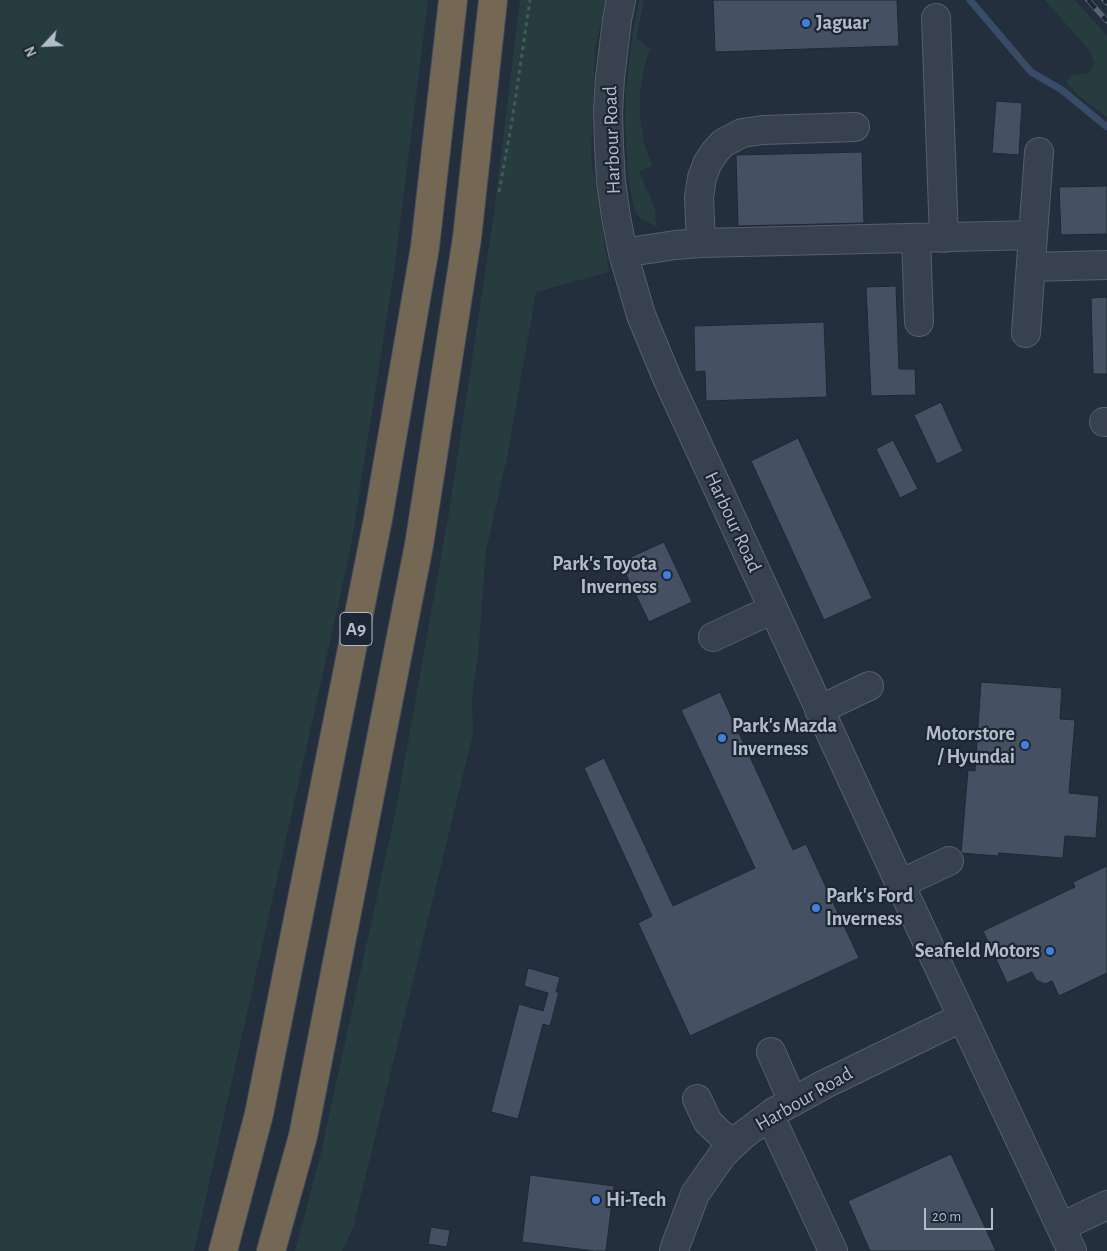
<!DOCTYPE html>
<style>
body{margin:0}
#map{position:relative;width:1107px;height:1251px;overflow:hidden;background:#242f3e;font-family:"Alegreya Sans",sans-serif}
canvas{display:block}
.north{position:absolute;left:20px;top:20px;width:50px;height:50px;-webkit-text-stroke:4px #1d2633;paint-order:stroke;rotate:245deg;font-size:14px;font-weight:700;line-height:20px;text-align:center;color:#b4bcc9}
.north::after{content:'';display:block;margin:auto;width:18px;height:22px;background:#b4bcc9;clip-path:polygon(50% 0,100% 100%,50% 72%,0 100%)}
.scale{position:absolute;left:924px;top:1208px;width:69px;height:22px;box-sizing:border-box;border:2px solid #b4bcc9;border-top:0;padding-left:6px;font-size:15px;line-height:18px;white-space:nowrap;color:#b4bcc9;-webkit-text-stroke:4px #1d2633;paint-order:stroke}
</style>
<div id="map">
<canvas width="1107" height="1251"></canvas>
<div class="north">N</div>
<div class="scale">20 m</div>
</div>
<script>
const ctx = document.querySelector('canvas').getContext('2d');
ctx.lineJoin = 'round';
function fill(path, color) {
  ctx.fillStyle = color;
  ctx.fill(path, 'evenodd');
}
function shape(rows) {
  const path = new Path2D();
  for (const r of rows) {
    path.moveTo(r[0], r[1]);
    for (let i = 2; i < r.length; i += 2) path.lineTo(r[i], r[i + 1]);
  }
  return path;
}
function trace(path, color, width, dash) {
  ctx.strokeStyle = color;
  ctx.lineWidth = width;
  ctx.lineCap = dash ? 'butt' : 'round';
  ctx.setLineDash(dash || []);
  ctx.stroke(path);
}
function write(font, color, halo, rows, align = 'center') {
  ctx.font = font + ' "Alegreya Sans",sans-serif';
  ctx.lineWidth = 4.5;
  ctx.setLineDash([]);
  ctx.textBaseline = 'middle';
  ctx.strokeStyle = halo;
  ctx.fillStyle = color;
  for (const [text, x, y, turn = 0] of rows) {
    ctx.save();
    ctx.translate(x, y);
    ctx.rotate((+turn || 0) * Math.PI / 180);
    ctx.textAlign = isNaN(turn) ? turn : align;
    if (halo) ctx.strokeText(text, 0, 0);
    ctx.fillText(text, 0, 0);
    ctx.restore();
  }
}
fill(shape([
 [0,0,428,0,394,272,350,552,194,1251,0,1251],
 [520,0,606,0,595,48,591,158,609,272,536,292,508,453,486,551,478,655,472,698,473,734,353,1228,342,1251,295,1251,320,1157,396,809,449,512,493,220],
 [639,0,644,0,636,38,650,49,644,68,640,93,640,116,644,143,652,166,639,171,646,189,649,193,655,210,656,226,643,220,637,215,634,209,628,177,625,119,626,89,632,38],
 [1045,0,1075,0,1107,36,1107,117,1077,95,1066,82,1072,75,1089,73,1095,63,1089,50]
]), '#263c3f');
trace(shape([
 [970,0,1031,72,1062,90,1107,127]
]), '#394c67', 7);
const building = shape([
 [713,0,897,0,899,46,715,52,713,0],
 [996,101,1022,103,1019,155,992,153,996,101],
 [862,152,864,223,738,226,736,155,862,152],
 [1107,186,1107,234,1061,235,1059,187,1107,186],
 [896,286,899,369,915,369,916,395,871,396,866,287,896,286],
 [1107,297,1107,374,1093,374,1091,298,1107,297],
 [824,322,827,397,706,401,705,371,695,372,694,326,824,322],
 [941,402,963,451,937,464,914,415,941,402],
 [798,438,872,598,824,620,751,461,798,438],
 [893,440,918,489,900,498,876,449,893,440],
 [664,542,692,602,649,622,620,562,664,542],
 [981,682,1062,688,1060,719,1075,720,1069,793,1099,796,1096,838,1065,836,1063,858,999,853,998,856,961,853,968,770,975,771,981,682],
 [720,692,793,850,806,844,859,958,690,1036,638,923,652,916,584,768,604,758,673,906,755,868,681,710,720,692],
 [1107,866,1107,973,1059,996,1052,981,1045,984,1036,980,1032,972,1007,983,983,931,1075,887,1073,882,1107,866],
 [528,968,560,977,556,992,559,992,550,1026,543,1024,518,1119,491,1112,519,1004,543,1011,548,993,524,986,528,968],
 [951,1154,996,1251,870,1251,848,1201,951,1154],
 [530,1175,614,1186,606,1251,594,1251,522,1242,530,1175],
 [431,1227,450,1230,447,1247,428,1244,431,1227]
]);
fill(building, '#455162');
trace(building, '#1f2835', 1);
const minor = shape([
 [621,0,617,20,610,78,608,112,609,146,611,182,616,217,623,253,641,315,667,378,900,884,1072,1251],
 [936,18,944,238],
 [916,238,919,322],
 [701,243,699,197,702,178,707,164,714,153,723,143,742,133,763,130,855,127],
 [623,253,675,245,701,243,1033,235],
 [1031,267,1107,265],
 [1026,333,1039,152],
 [1104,422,1107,422],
 [713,637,773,609],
 [819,710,869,686],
 [900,884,949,861],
 [771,1052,793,1102],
 [697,1099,708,1122,732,1145],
 [770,1116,833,1251],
 [1061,1227,1107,1205],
 [674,1251,675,1247,695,1194,723,1154,742,1136,774,1112,825,1084,961,1018]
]);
const highway = shape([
 [223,1251,259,1114,378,519,425,247,453,0],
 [271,1251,303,1136,419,545,467,238,493,0]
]);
trace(minor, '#565f6c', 30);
trace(highway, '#434c59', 30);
trace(shape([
 [499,192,512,121,530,0]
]), '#44595c', 3, [4, 4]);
trace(minor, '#38414e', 28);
trace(highway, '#746855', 28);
const rail = shape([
 [1088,0,1107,21],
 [1104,0,1107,3]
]);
trace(rail, '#5a6575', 5.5);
trace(rail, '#1d2633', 4, [11]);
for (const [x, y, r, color] of [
 [806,23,5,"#3f7fe0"],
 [667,575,5,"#3f7fe0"],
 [722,738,5,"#3f7fe0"],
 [1025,745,5,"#3f7fe0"],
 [816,908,5,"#3f7fe0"],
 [1050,951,5,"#3f7fe0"],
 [596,1200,5,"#3f7fe0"]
]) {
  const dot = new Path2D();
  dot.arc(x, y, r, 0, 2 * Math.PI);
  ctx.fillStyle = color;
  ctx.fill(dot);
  trace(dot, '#1d2633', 2);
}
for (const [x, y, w] of [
 [356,629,32]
]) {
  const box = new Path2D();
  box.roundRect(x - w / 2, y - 16.5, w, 33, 4);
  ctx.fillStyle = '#1d2633';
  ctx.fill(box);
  trace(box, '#b4bcc9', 1);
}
write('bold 19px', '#b4bcc9', null, [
 ["A9",356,629]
]);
write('bold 20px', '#b4bcc9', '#1d2633', [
 ["Jaguar",816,23],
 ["Park's Toyota",657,564,"right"],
 ["Inverness",657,587,"right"],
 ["Park's Mazda",732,726],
 ["Inverness",732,749],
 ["Motorstore",1015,734,"right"],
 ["/ Hyundai",1015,757,"right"],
 ["Park's Ford",826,896],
 ["Inverness",826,919],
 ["Seafield Motors",1040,951,"right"],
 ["Hi-Tech",606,1200]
], 'left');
write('20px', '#b4bcc9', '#1d2633', [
 ["Harbour Road",612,140,-92],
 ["Harbour Road",733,522,65],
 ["Harbour Road",804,1099,-30]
]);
</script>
